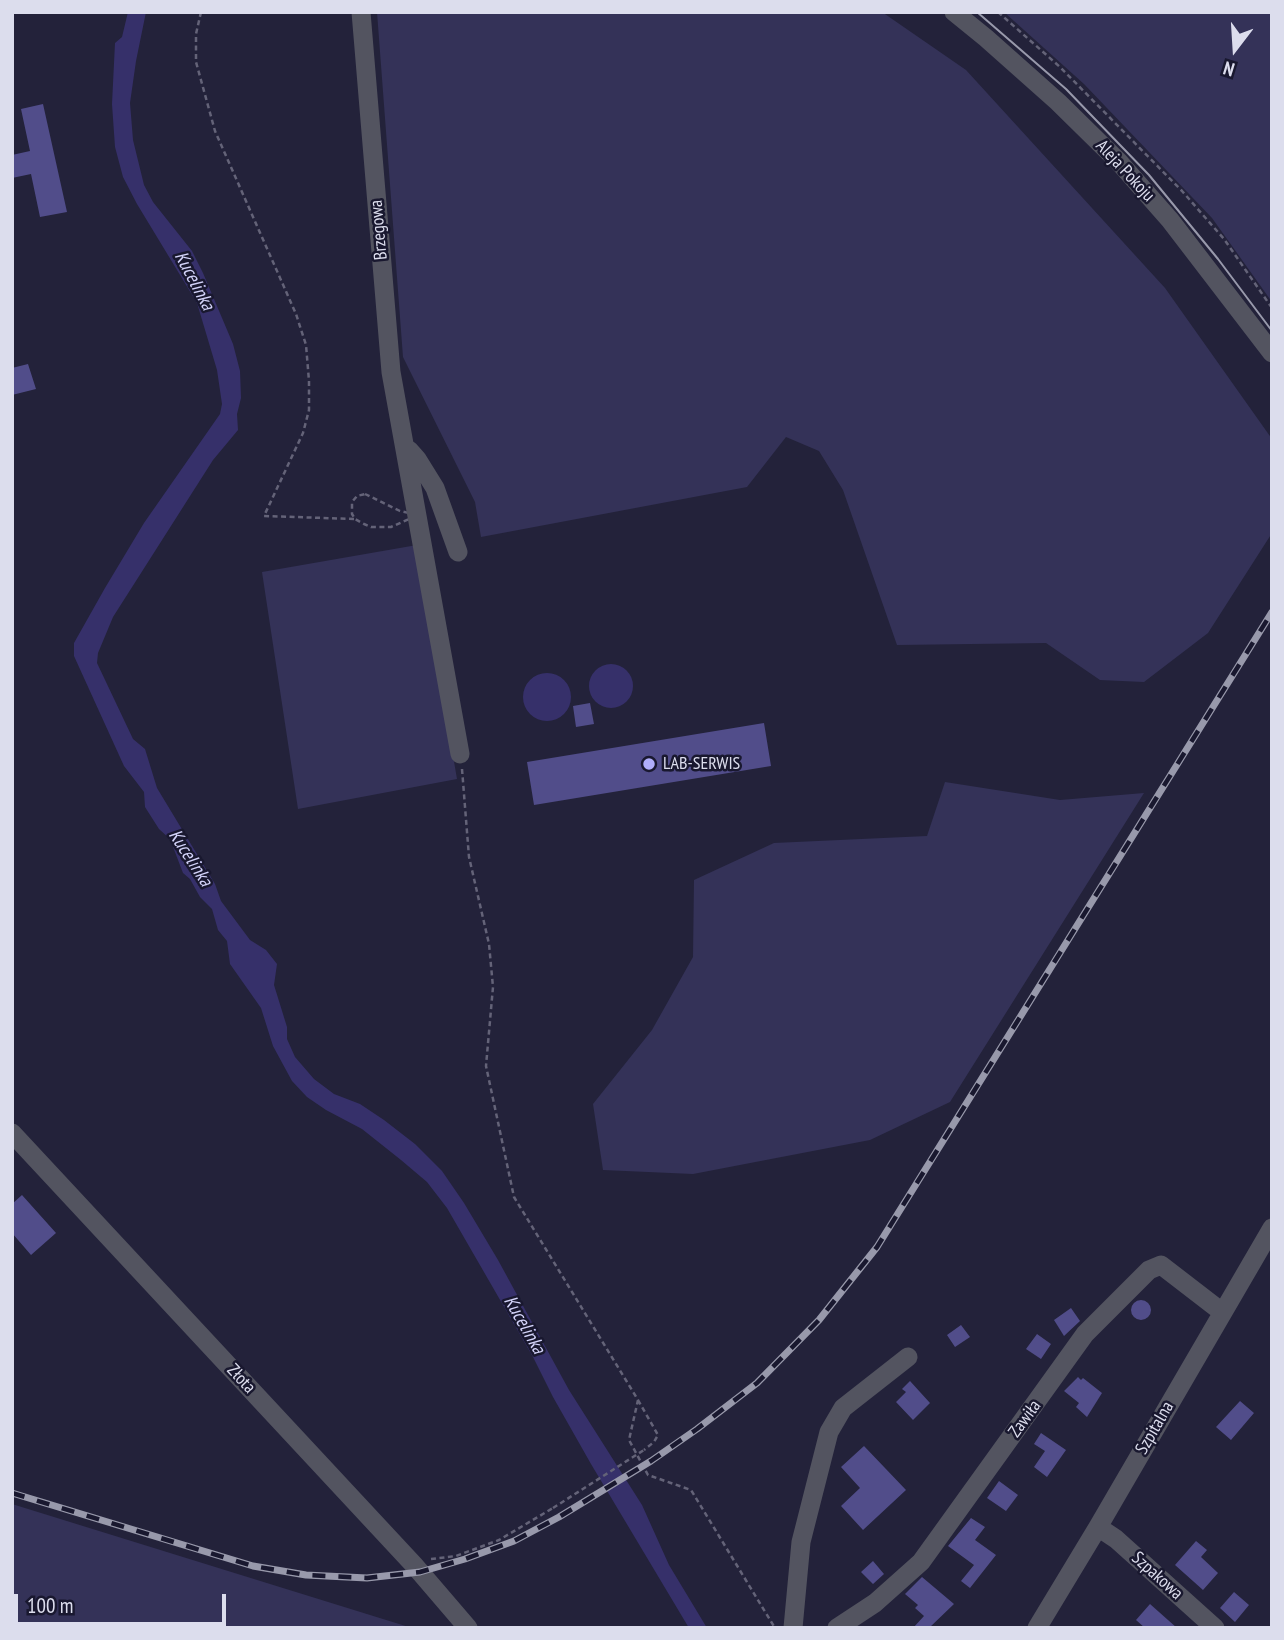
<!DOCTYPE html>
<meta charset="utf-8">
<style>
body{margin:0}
#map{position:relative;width:1284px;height:1640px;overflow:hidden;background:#23223a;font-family:"PT Sans Narrow",sans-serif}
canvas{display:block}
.frame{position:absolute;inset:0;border:14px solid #dcdded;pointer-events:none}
.north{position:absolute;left:1200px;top:14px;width:70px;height:70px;-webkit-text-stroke:5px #19182f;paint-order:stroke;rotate:197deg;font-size:19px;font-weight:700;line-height:28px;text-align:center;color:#dcdded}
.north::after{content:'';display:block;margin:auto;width:24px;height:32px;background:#dcdded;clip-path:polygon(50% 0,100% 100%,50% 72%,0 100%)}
.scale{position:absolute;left:14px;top:1594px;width:212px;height:32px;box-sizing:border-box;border:4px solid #dcdded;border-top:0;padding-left:9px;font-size:21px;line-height:24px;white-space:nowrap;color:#dcdded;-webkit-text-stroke:5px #19182f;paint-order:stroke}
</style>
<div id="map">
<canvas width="1284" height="1640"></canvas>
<div class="frame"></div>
<div class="north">N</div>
<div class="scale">100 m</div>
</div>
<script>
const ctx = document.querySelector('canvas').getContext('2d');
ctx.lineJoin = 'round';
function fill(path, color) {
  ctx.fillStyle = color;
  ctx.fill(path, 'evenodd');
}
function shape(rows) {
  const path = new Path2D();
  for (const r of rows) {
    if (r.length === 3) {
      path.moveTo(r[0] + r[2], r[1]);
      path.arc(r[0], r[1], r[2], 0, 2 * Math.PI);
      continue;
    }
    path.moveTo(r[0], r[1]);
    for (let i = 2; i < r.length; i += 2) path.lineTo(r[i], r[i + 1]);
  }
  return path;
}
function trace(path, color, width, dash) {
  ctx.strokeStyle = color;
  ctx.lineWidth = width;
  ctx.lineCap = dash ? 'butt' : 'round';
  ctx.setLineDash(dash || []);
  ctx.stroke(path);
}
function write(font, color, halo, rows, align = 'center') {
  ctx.font = font + ' "PT Sans Narrow",sans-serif';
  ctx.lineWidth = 5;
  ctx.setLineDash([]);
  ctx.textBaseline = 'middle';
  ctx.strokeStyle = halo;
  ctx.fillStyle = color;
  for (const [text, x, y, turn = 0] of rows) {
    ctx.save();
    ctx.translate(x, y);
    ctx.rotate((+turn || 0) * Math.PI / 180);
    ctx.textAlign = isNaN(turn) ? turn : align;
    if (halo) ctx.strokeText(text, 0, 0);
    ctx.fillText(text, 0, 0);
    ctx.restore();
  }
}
fill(shape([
 [377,12,882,12,966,70,1165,288,1272,439,1272,533,1208,633,1144,682,1100,680,1046,643,897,645,843,490,819,451,786,437,747,487,481,537,475,502,403,357],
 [1004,12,1272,12,1272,302,1212,218,1084,84],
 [417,545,457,779,298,809,262,572],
 [945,782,1060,800,1144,793,950,1102,870,1140,693,1174,603,1170,593,1104,652,1030,693,957,694,880,774,843,927,836],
 [12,1504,412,1628,12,1628]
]), '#343258');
fill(shape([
 [128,12,146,12,136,61,130,103,133,140,144,185,153,202,192,251,203,273,233,344,240,371,241,398,237,414,238,430,213,460,113,617,98,653,97,663,133,739,145,749,157,788,215,884,221,901,250,940,266,950,277,964,274,985,287,1027,287,1039,295,1057,314,1079,334,1094,360,1104,384,1120,415,1144,442,1171,464,1203,498,1260,569,1390,642,1505,669,1565,707,1628,689,1628,591,1464,553,1397,533,1357,447,1208,427,1182,401,1160,362,1129,326,1110,307,1097,292,1081,273,1046,261,1008,230,964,227,941,218,930,212,909,200,897,190,879,183,873,170,839,159,829,145,807,144,792,124,766,74,656,74,643,105,588,144,523,220,414,222,404,217,370,197,303,137,204,123,177,115,147,112,104,115,43,122,37],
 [611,686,22],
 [547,697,24]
]), '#36306a');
fill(shape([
 [43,104,67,212,40,217,31,174,12,178,12,155,30,151,21,109],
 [28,364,36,389,12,395,12,368],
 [590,703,594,724,576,727,573,706],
 [764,723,771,766,534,805,527,762],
 [22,1195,56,1233,31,1255,12,1233,12,1204],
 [1141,1310,10],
 [1071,1308,1080,1321,1064,1336,1054,1320],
 [961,1325,970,1337,955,1347,947,1335],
 [1037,1334,1051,1344,1041,1359,1026,1349],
 [1078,1377,1081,1380,1083,1378,1102,1393,1087,1417,1076,1407,1079,1403,1064,1391],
 [910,1381,930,1403,913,1420,896,1402,906,1392,902,1389],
 [1240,1401,1254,1413,1231,1440,1216,1427],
 [1041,1433,1066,1450,1047,1477,1034,1467,1045,1451,1034,1444],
 [864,1446,906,1490,863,1530,841,1506,860,1488,841,1467],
 [999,1481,1018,1495,1006,1511,987,1498],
 [971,1518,985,1527,975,1540,996,1555,970,1588,961,1581,974,1565,948,1546],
 [1196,1541,1207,1550,1201,1557,1218,1573,1203,1590,1175,1565],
 [873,1561,884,1574,873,1584,861,1572],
 [922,1577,954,1604,929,1628,913,1628,924,1616,915,1608,918,1605,905,1594],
 [1234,1592,1249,1605,1235,1622,1220,1608],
 [1150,1604,1177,1628,1145,1628,1136,1620]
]), '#514d8a');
trace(shape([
 [201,12,196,34,196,62,215,131,296,314,306,345,309,381,309,410,303,433,264,516,355,519],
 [998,12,1060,67,1182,191,1224,239,1272,308],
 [365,494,400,511,418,515,391,527,371,527,364,524,355,519,352,514,352,502,357,496,365,494],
 [462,769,469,857,489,944,493,987,486,1066,514,1197,638,1400,629,1440,648,1475,691,1490,775,1628],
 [638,1400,658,1435,654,1442,644,1450],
 [431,1559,456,1556,499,1540,553,1508]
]), '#646378', 2.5, [5, 3.5]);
trace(shape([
 [361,12,391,372,460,754],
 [954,12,986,38,1058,102,1119,162,1170,220,1272,353],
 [409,450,417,459,435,488,458,552],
 [12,1133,414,1565,468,1628],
 [1098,1527,1116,1539,1215,1628],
 [793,1628,801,1542,829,1432,843,1408,908,1357],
 [837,1628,875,1603,921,1562,1085,1334,1149,1270,1161,1265,1222,1312],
 [1037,1628,1098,1527,1272,1228]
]), '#535460', 19);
trace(shape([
 [977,12,1066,89,1149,175,1218,259,1272,331]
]), '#9899ab', 2);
const rail = shape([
 [12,1493,253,1566,306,1575,367,1578,420,1572,465,1559,514,1541,559,1517,651,1461,697,1429,757,1383,819,1320,877,1247,1272,612]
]);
trace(rail, '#9899ab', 7);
trace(rail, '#19182f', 4.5, [13]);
trace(shape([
 [553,1508,644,1450]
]), '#646378', 2.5, [5, 3.5]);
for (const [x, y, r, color] of [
 [649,764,7,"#b0aefa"]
]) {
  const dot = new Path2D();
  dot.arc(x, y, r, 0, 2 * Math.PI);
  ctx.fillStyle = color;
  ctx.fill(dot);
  trace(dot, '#19182f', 2.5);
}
write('18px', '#dcdded', '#19182f', [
 ["Aleja Pokoju",1125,171,47],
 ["Brzegowa",379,230,-95],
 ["Złota",241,1379,47],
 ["Zawiła",1025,1419,-54],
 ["Szpitalna",1155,1428,-60],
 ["Szpakowa",1157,1576,42]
]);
write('18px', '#dcdded', '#19182f', [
 ["LAB-SERWIS",663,764]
], 'left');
write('italic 19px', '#d3d3f9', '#19182f', [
 ["Kucelinka",194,281,62],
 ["Kucelinka",190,858,57],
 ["Kucelinka",524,1325,60]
]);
</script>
